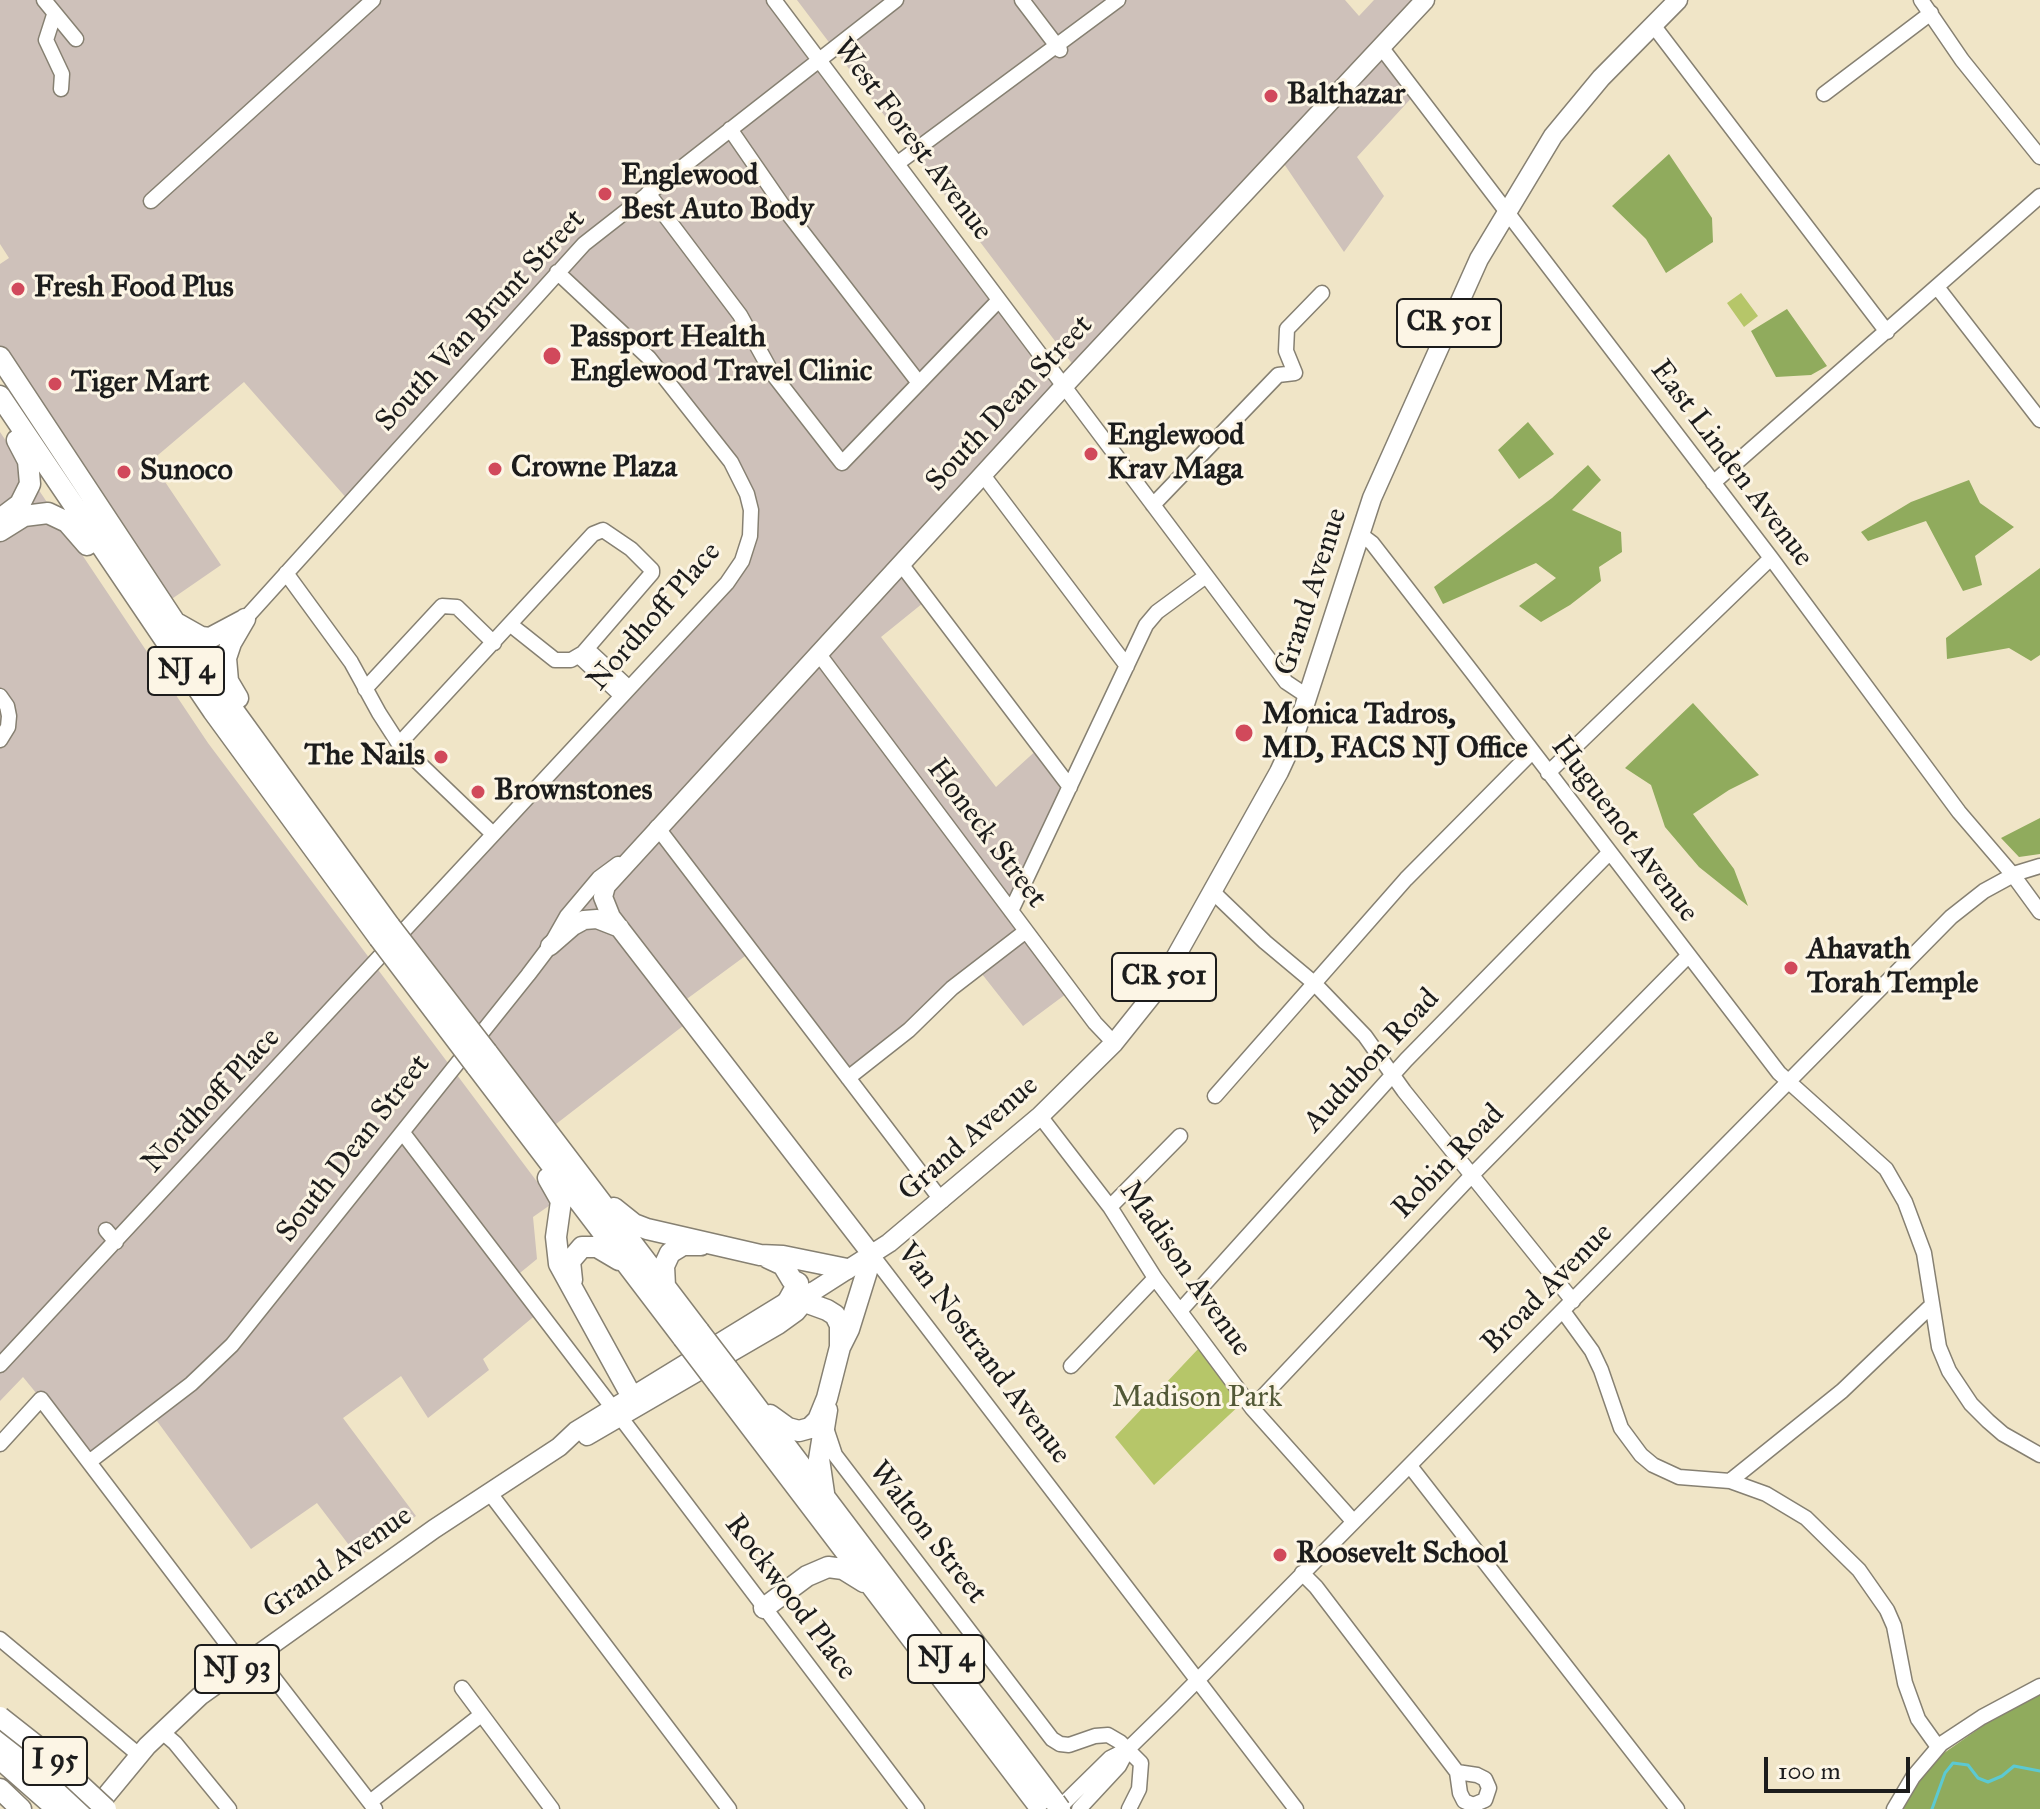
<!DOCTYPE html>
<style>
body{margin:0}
#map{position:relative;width:2040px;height:1809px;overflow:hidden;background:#f0e5c7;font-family:"IM FELL Great Primer",serif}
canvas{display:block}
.scale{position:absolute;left:1764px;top:1757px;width:146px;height:36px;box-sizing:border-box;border:4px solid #1c1c1c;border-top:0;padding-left:10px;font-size:24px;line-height:28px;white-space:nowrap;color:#1c1c1c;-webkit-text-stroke:6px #fcf5e5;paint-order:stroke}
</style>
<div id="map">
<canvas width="2040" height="1809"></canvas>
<div class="scale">100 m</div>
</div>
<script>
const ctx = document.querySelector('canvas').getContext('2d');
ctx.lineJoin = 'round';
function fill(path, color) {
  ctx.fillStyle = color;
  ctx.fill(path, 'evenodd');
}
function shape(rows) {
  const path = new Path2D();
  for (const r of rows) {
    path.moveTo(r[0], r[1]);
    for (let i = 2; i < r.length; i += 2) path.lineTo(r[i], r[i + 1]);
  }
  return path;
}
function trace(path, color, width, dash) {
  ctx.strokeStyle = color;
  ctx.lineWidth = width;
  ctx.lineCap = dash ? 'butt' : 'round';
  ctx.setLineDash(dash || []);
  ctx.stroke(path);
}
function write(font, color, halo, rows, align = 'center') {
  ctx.font = font + ' "IM FELL Great Primer",serif';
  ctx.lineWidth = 6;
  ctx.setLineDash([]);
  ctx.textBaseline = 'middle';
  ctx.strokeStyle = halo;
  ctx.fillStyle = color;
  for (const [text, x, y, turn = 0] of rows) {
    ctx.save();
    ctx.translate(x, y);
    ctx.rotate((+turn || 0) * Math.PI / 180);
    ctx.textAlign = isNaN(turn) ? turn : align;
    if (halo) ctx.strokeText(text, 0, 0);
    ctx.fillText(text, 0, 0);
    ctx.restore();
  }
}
fill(shape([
 [0,0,774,0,1064,386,901,563,928,599,881,637,996,787,1040,747,1070,787,1011,910,1070,991,1023,1026,978,969,848,1078,752,951,680,1004,692,1019,547,1131,399,937,742,561,747,494,665,376,557,272,349,501,244,382,151,461,221,565,163,605,0,357,0,264,9,258,0,244],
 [797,0,1345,0,1359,16,1374,0,1427,0,1383,47,1417,92,1357,157,1384,196,1344,252,1280,158,1080,374],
 [0,432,208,743,553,1203,533,1217,537,1259,515,1277,538,1313,483,1359,489,1370,428,1418,401,1376,343,1418,416,1516,358,1557,317,1503,251,1549,154,1417,92,1461,23,1377,0,1401]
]), '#cec1ba');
fill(shape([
 [1741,293,1758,316,1744,327,1727,303],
 [1199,1348,1243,1402,1154,1485,1115,1437]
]), '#b6c669');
fill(shape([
 [1669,154,1712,218,1713,242,1666,273,1646,239,1612,206],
 [1787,309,1827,366,1811,375,1776,377,1751,331],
 [1528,422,1554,454,1519,479,1498,450],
 [1588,465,1601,480,1572,510,1621,532,1622,552,1599,567,1601,581,1570,605,1541,622,1519,606,1556,578,1536,563,1443,604,1434,587,1552,498],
 [1969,480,1980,503,2014,527,1975,556,1982,585,1963,591,1926,521,1868,541,1861,532,1911,502],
 [2040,568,2040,655,2031,661,2009,648,1947,659,1946,638],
 [1693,703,1759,775,1729,790,1693,814,1734,869,1748,906,1699,867,1665,827,1651,785,1625,768],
 [2040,818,2040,854,2019,857,2001,838],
 [2040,1686,2040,1809,1896,1809,1934,1760]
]), '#90ab5d');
trace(shape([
 [1932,1809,1945,1773,1953,1763,1968,1765,1978,1778,1988,1782,2002,1776,2014,1766,2040,1771]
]), '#5cc9d2', 3);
const minor = shape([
 [44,0,76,39],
 [774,0,1286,682,1307,696],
 [1022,0,1060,50],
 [1921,0,1962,60,2040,157],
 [54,15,46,40,62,74,61,89],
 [1653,25,1887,332],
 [1381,47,1771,558,1959,812,2013,875,2040,912],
 [1824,94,1931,13],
 [730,129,790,216,919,383],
 [898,163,1118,0],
 [648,193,740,315,772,373,842,463,999,300],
 [151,201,373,0],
 [1937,287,2040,420],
 [983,475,1127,666],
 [1713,483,2040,196],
 [1153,505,1278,375,1295,373,1286,351,1287,329,1322,293],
 [1360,534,1372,543,1472,672,1779,1073,1886,1169,1905,1202,1924,1253,1939,1347,1949,1371,1971,1404,1988,1421,2003,1434,2040,1455],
 [901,564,1070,787],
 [286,573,351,662,379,713,399,744,493,834],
 [245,619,584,244,896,0],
 [587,649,629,688],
 [818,653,1095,1023,1114,1043],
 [579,656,622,696],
 [365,689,442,606,457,607,494,643],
 [0,696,7,706,9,716,8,727,0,740],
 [399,744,593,534,603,530,631,549,652,570,652,573,583,653,571,660,555,660,511,625],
 [1548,773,1771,558],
 [657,827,942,1201],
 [1214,893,1265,942,1314,983,1365,1036,1404,1091,1573,1301],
 [1011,911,1146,625,1157,612,1206,576],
 [848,1078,909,1030,952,988,1026,931],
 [1215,1096,1406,879,1532,752],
 [1040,1116,1110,1207,1155,1278,1252,1408,1353,1521],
 [403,1133,612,1407],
 [1110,1207,1180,1136],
 [106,1230,116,1242],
 [872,1255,1296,1809],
 [1180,1311,1406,1060,1609,853],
 [1563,1311,1592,1351,1601,1370,1621,1428,1641,1455,1653,1465,1679,1477,1730,1481,1766,1494,1806,1518,1859,1570,1887,1610,1894,1626,1905,1683,1918,1719,1938,1747],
 [0,1365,727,583,742,561,750,536,751,510,747,494,731,462,649,358,557,272],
 [1071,1366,1155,1278],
 [1252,1408,1473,1174,1688,956],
 [621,1418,917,1809],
 [827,1431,835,1455,1052,1739,1060,1744,1069,1745,1095,1736,1108,1735,1120,1742,1141,1763,1139,1789,1129,1809],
 [0,1444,41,1399,243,1665],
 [89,1462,191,1384,232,1345,528,975,550,946,567,916,599,878,618,864],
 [1410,1466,1677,1809],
 [1730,1481,1842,1391,1932,1305],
 [489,1492,729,1809],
 [1302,1573,1316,1587,1457,1772,1460,1793,1464,1801,1473,1805,1485,1800,1489,1788,1485,1779,1477,1775,1457,1772],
 [0,1639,139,1755],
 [256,1655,375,1809],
 [462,1688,552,1809],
 [161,1731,175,1743,229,1809],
 [370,1802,481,1715],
 [1058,1809,1110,1758,1128,1749,1170,1708,1951,917,1984,891,2017,873,2040,866],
 [1079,1809,1119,1766,1128,1749],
 [1894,1809,1913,1777,1941,1744,1982,1717,2040,1686]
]);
const major = shape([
 [550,946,573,926,584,920,597,919,620,928],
 [872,1255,611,917,603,897,606,886,1064,386,1425,0],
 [587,1436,778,1325,796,1312,811,1294],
 [95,1809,147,1746,200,1696,434,1529,559,1447,576,1431,788,1301,814,1291,889,1243,1040,1116,1114,1043,1154,993,1170,967,1279,772,1292,744,1372,498,1479,259,1553,136,1601,78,1678,0]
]);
const highway = shape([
 [0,357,229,704,390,926],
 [0,396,213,711,379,938],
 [0,519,20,504,30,484,28,461,17,440],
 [0,531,24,516,48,513,67,522,87,545],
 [178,624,201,637,210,638,242,621],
 [238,698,228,681,226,658,231,643,245,619],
 [487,1052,699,1331],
 [476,1066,683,1338],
 [548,1178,561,1201,556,1237,559,1264,631,1395],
 [614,1208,634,1224,647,1229,760,1255,783,1256,847,1269],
 [768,1258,783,1265,792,1280,798,1283,788,1301],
 [572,1280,570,1261,582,1247,597,1247,619,1260],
 [665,1286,664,1266,670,1253,683,1245,701,1245],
 [805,1302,827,1310,835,1315,840,1325,840,1345],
 [728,1369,1055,1802],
 [718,1384,1041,1809],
 [770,1415,788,1428,799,1431,810,1428,818,1420,827,1398,840,1347,849,1329,872,1255],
 [824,1493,819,1459,827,1410],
 [764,1608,807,1576,828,1567,843,1569,864,1582],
 [0,1741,78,1809],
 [0,1759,57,1809],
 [0,1789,21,1809]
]);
trace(minor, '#868072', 17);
trace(major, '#868072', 21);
trace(highway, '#868072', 23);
trace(minor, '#fff', 14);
trace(major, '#fff', 18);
trace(highway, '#fff', 20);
const highwayBridge = shape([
 [390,926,487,1052],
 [379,938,476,1066],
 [699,1331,728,1369],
 [683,1338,718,1384],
 [0,1717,47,1754,106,1809],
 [1055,1802,1060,1809]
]);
trace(highwayBridge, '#868072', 23, []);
trace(highwayBridge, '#fff', 20);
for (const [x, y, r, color] of [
 [1271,96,8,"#d1495b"],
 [605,194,8,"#d1495b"],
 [18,289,8,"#d1495b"],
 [552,356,10,"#d1495b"],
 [55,384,8,"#d1495b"],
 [1091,454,8,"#d1495b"],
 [495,469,8,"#d1495b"],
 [124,472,8,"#d1495b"],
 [1244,733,10,"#d1495b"],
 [441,757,8,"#d1495b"],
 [478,792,8,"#d1495b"],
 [1791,968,8,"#d1495b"],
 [1280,1555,8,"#d1495b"]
]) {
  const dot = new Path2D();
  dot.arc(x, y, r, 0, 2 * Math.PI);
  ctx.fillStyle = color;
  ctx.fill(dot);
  trace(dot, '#fcf5e5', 3);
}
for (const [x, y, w] of [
 [1449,323,104],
 [186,671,76],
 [1164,977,104],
 [946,1659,76],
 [237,1669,84],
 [55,1761,64]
]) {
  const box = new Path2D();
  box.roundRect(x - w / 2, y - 24, w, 48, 6);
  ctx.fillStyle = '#fcf5e5';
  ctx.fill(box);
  trace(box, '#1c1c1c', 2);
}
write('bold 28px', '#1c1c1c', null, [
 ["CR 501",1449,323],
 ["NJ 4",186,671],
 ["CR 501",1164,977],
 ["NJ 4",946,1659],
 ["NJ 93",237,1669],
 ["I 95",55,1761]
]);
write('bold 30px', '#1c1c1c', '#fcf5e5', [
 ["Balthazar",1287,96],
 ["Englewood",621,177],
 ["Best Auto Body",621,211],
 ["Fresh Food Plus",34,289],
 ["Passport Health",570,339],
 ["Englewood Travel Clinic",570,373],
 ["Tiger Mart",71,384],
 ["Englewood",1107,437],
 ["Krav Maga",1107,471],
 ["Crowne Plaza",511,469],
 ["Sunoco",140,472],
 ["Monica Tadros,",1262,716],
 ["MD, FACS NJ Office",1262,750],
 ["The Nails",425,757,"right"],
 ["Brownstones",494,792],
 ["Ahavath",1807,951],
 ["Torah Temple",1807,985],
 ["Roosevelt School",1296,1555]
], 'left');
write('30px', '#1c1c1c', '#fcf5e5', [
 ["West Forest Avenue",912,140,53],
 ["South Van Brunt Street",481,321,-47],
 ["South Dean Street",1010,404,-47],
 ["East Linden Avenue",1731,464,53],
 ["Grand Avenue",1312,592,-72],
 ["Nordhoff Place",655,617,-49],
 ["Huguenot Avenue",1624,830,53],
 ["Honeck Street",986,834,53],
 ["Audubon Road",1372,1061,-47],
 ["Nordhoff Place",212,1101,-47],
 ["Grand Avenue",969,1139,-41],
 ["South Dean Street",354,1149,-52],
 ["Robin Road",1449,1162,-46],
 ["Madison Avenue",1185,1269,55],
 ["Broad Avenue",1548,1289,-45],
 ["Van Nostrand Avenue",983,1354,53],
 ["Walton Street",927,1533,52],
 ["Grand Avenue",338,1563,-35],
 ["Rockwood Place",790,1598,53]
]);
write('30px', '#525837', '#fcf5e5', [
 ["Madison Park",1197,1399]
]);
</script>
